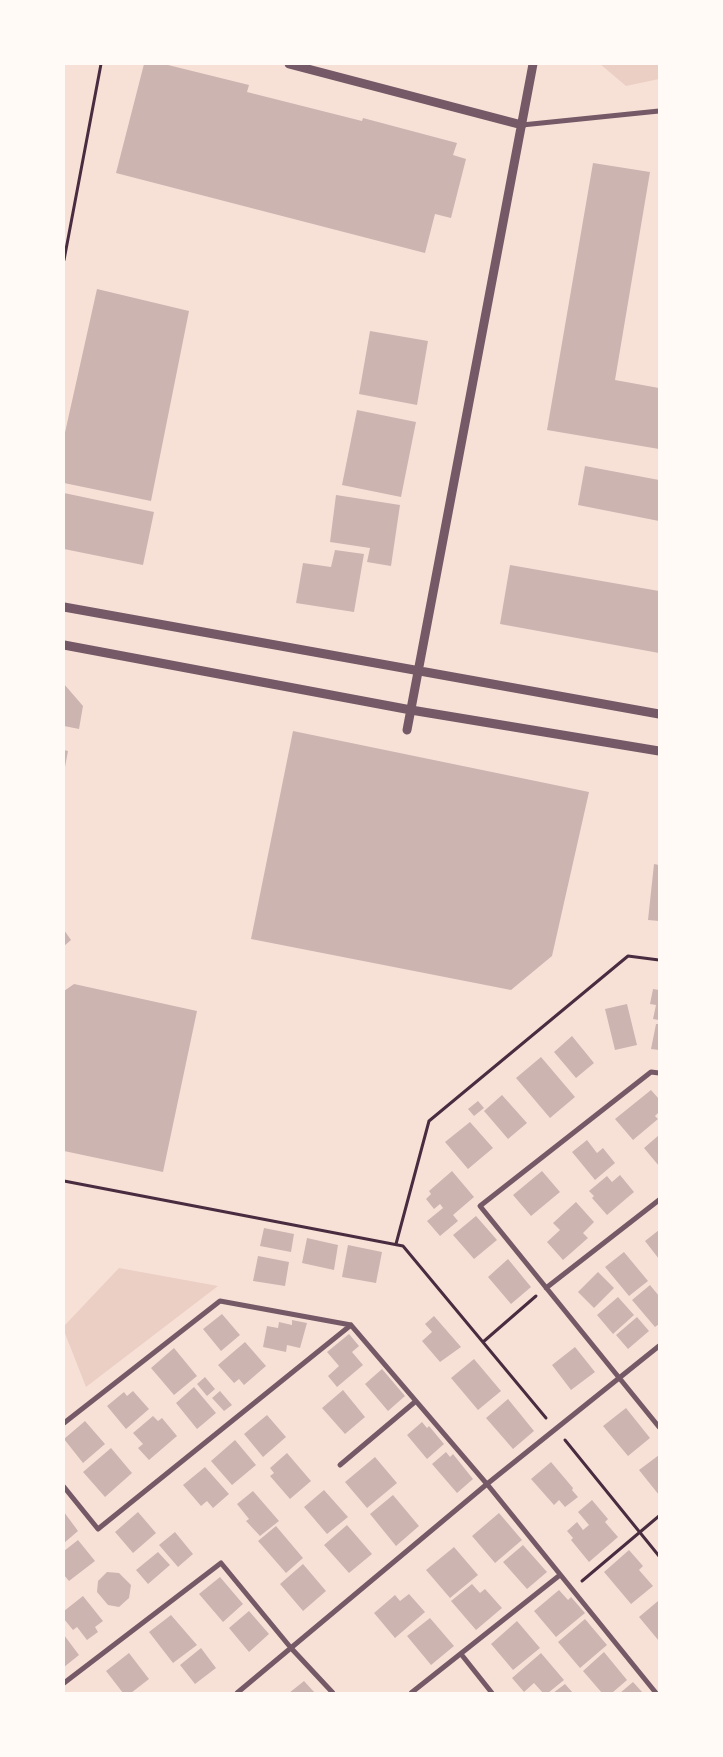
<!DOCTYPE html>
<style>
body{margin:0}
#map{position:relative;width:723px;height:1757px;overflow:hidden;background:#f7e1d7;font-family:"IBM Plex Sans",sans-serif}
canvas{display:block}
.frame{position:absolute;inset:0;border:65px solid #fffaf5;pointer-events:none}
</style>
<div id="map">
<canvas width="723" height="1757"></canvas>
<div class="frame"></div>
</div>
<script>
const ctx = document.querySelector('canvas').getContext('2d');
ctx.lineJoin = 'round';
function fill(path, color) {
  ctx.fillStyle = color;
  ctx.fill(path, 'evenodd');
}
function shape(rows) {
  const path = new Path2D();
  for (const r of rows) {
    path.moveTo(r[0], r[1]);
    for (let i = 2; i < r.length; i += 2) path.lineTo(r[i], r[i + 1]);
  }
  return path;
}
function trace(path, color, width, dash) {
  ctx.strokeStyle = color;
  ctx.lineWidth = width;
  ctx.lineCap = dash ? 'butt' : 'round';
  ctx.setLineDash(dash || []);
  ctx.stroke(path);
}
fill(shape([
 [600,64,659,64,659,79,626,86],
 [119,1268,218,1286,86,1387,64,1331,64,1326]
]), '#ebcfc5');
fill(shape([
 [144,64,164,64,249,85,247,92,362,121,363,118,457,143,453,155,466,159,451,218,435,214,425,253,116,173],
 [593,163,650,172,615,380,659,388,659,449,547,430],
 [97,289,189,311,151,501,64,483,64,437],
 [370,331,428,341,417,405,359,394],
 [357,410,416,422,401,497,342,485],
 [585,466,659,480,659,521,578,505],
 [64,493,154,512,143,565,64,549],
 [336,495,400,505,391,566,367,562,370,548,330,542],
 [335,550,364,554,354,612,296,603,303,563,331,567],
 [510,565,659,591,659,653,500,624],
 [64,684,83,706,79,729,64,726],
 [293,731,589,792,552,956,511,990,251,939],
 [64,750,68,751,65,767,64,767],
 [654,864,659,865,659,921,648,920],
 [64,930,71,940,64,946],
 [74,984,197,1011,163,1172,64,1151,64,991],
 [653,989,659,990,659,1020,653,1019,656,1005,650,1004],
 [627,1004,637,1045,615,1050,605,1009],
 [656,1024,659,1024,659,1050,651,1049],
 [572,1036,594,1063,576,1078,554,1052],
 [541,1057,575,1097,550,1118,516,1078],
 [651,1090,659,1099,659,1112,655,1116,658,1119,633,1140,615,1119],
 [502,1095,527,1123,508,1139,484,1111],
 [478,1101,484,1108,474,1116,468,1109],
 [470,1122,493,1148,468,1169,445,1142],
 [659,1135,659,1166,644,1148],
 [587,1140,597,1153,603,1148,615,1163,595,1180,572,1152],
 [452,1171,474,1197,453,1215,458,1221,440,1236,427,1221,443,1208,440,1204,434,1209,426,1199,431,1194,429,1191],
 [542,1171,560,1192,531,1216,513,1195],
 [620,1175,634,1192,607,1215,592,1198,594,1196,589,1191,607,1176,612,1182],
 [576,1202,594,1222,583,1233,588,1238,563,1260,547,1242,560,1230,553,1223],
 [476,1216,497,1240,474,1259,453,1235],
 [264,1228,294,1234,291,1252,260,1246],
 [659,1230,659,1259,645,1241],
 [307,1238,338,1245,334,1270,302,1263],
 [348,1245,382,1252,376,1283,342,1277],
 [624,1252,648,1281,629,1296,605,1267],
 [258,1256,289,1262,285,1286,253,1281],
 [508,1259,531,1287,511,1304,488,1277],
 [598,1272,614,1288,594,1308,578,1292],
 [650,1285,659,1296,659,1324,655,1327,632,1300],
 [618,1297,634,1315,613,1334,597,1315],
 [222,1314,240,1335,221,1351,203,1329],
 [434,1316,461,1347,440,1362,422,1341,432,1332,425,1324],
 [637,1317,649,1331,628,1349,616,1335],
 [292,1320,307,1323,300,1348,287,1345,286,1352,263,1347,267,1326,278,1328,279,1322,292,1325],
 [349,1334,359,1346,352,1352,363,1365,337,1387,328,1376,339,1366,327,1352],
 [245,1342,266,1366,244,1385,239,1379,234,1383,218,1365],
 [575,1347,595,1372,571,1390,552,1365],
 [174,1348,197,1376,174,1395,151,1368],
 [474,1359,501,1391,478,1410,451,1378],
 [382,1369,405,1396,388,1411,365,1384],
 [205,1377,215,1389,207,1396,197,1384],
 [194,1387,216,1413,197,1429,176,1403],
 [343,1390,365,1417,345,1434,322,1408],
 [133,1391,149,1409,126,1429,107,1406,124,1392,127,1396],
 [220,1391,232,1405,224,1411,212,1398],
 [508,1399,534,1431,513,1449,486,1418],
 [626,1408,650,1438,628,1456,603,1426],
 [267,1415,286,1437,263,1457,244,1434],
 [153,1416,158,1421,162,1418,177,1436,149,1460,138,1448,143,1444,133,1433],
 [85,1421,105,1444,83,1463,64,1439],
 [422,1422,427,1428,429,1426,444,1444,427,1459,407,1435],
 [235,1440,256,1465,232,1485,211,1461],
 [111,1448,132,1473,105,1497,83,1472],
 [446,1452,450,1457,453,1454,473,1479,457,1493,432,1464],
 [287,1453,311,1481,290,1499,270,1476,274,1473,270,1468],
 [659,1455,659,1495,639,1470],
 [375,1457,397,1483,367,1508,345,1482],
 [551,1462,573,1488,572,1490,578,1497,565,1507,559,1500,554,1505,531,1479],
 [205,1467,229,1494,213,1508,207,1501,201,1506,183,1485],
 [324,1490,348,1517,327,1534,304,1507],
 [253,1491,279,1521,260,1536,246,1521,249,1519,237,1504],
 [393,1495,419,1526,396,1546,370,1514],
 [592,1500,608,1519,605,1522,618,1537,589,1562,571,1540,573,1538,567,1531,577,1522,583,1530,589,1525,578,1512],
 [64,1512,78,1531,64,1543],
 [138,1512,156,1533,133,1553,115,1532],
 [499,1513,522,1540,495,1563,472,1536],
 [347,1525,372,1554,349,1573,324,1545],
 [276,1526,303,1558,286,1573,258,1541],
 [175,1532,193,1554,178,1567,159,1545],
 [78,1540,95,1561,69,1581,64,1575,64,1551],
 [523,1545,547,1572,527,1589,503,1562],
 [454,1547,478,1575,450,1598,426,1570],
 [629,1550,643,1566,639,1570,653,1586,631,1604,604,1572],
 [158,1552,170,1565,148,1584,136,1570],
 [303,1564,326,1591,303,1611,280,1584],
 [107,1572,119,1573,131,1585,129,1598,119,1607,108,1605,97,1592,98,1581],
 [220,1577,243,1604,223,1622,199,1594],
 [472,1584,480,1593,485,1589,502,1608,476,1630,451,1601],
 [559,1590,568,1600,571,1597,585,1613,556,1637,534,1611],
 [409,1594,425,1612,395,1638,374,1613,395,1595,400,1601],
 [83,1596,103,1621,95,1627,98,1632,87,1640,77,1627,73,1630,64,1619,64,1611],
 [658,1601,659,1602,659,1641,639,1617],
 [249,1611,269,1634,249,1652,229,1628],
 [171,1615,197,1645,173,1663,149,1632],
 [430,1618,454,1646,431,1665,407,1636],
 [585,1619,607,1645,580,1668,558,1642],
 [517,1621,540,1648,513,1670,491,1644],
 [64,1635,79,1655,64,1667],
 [201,1648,216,1668,195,1684,180,1665],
 [604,1652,627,1680,612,1693,602,1693,583,1671],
 [129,1653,149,1679,131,1693,123,1693,106,1671],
 [541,1653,564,1680,548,1693,543,1693,534,1683,524,1692,512,1678],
 [304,1681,315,1693,289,1693],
 [633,1682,643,1693,620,1693],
 [565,1684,573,1693,553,1693]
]), '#ccb4b1');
trace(shape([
 [64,260,101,64],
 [64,1181,403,1246,546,1418],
 [396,1244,429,1121,628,956,659,960],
 [483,1342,536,1296],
 [565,1440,659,1556],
 [582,1581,659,1516]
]), '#4a2c40', 3);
trace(shape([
 [522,125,659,111],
 [659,1073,651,1072,480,1206,659,1427],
 [546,1288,659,1200],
 [64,1423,220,1301,351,1325,487,1484,656,1693],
 [340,1465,416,1401],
 [64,1487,98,1529,351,1325],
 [461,1654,492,1693],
 [64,1683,221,1563,291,1648,333,1693],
 [237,1693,487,1484,659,1346],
 [411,1693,560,1575]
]), '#755966', 5);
trace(shape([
 [289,64,522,125],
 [64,607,659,714],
 [64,645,411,710,659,751],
 [407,730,533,64]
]), '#755966', 9);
</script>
